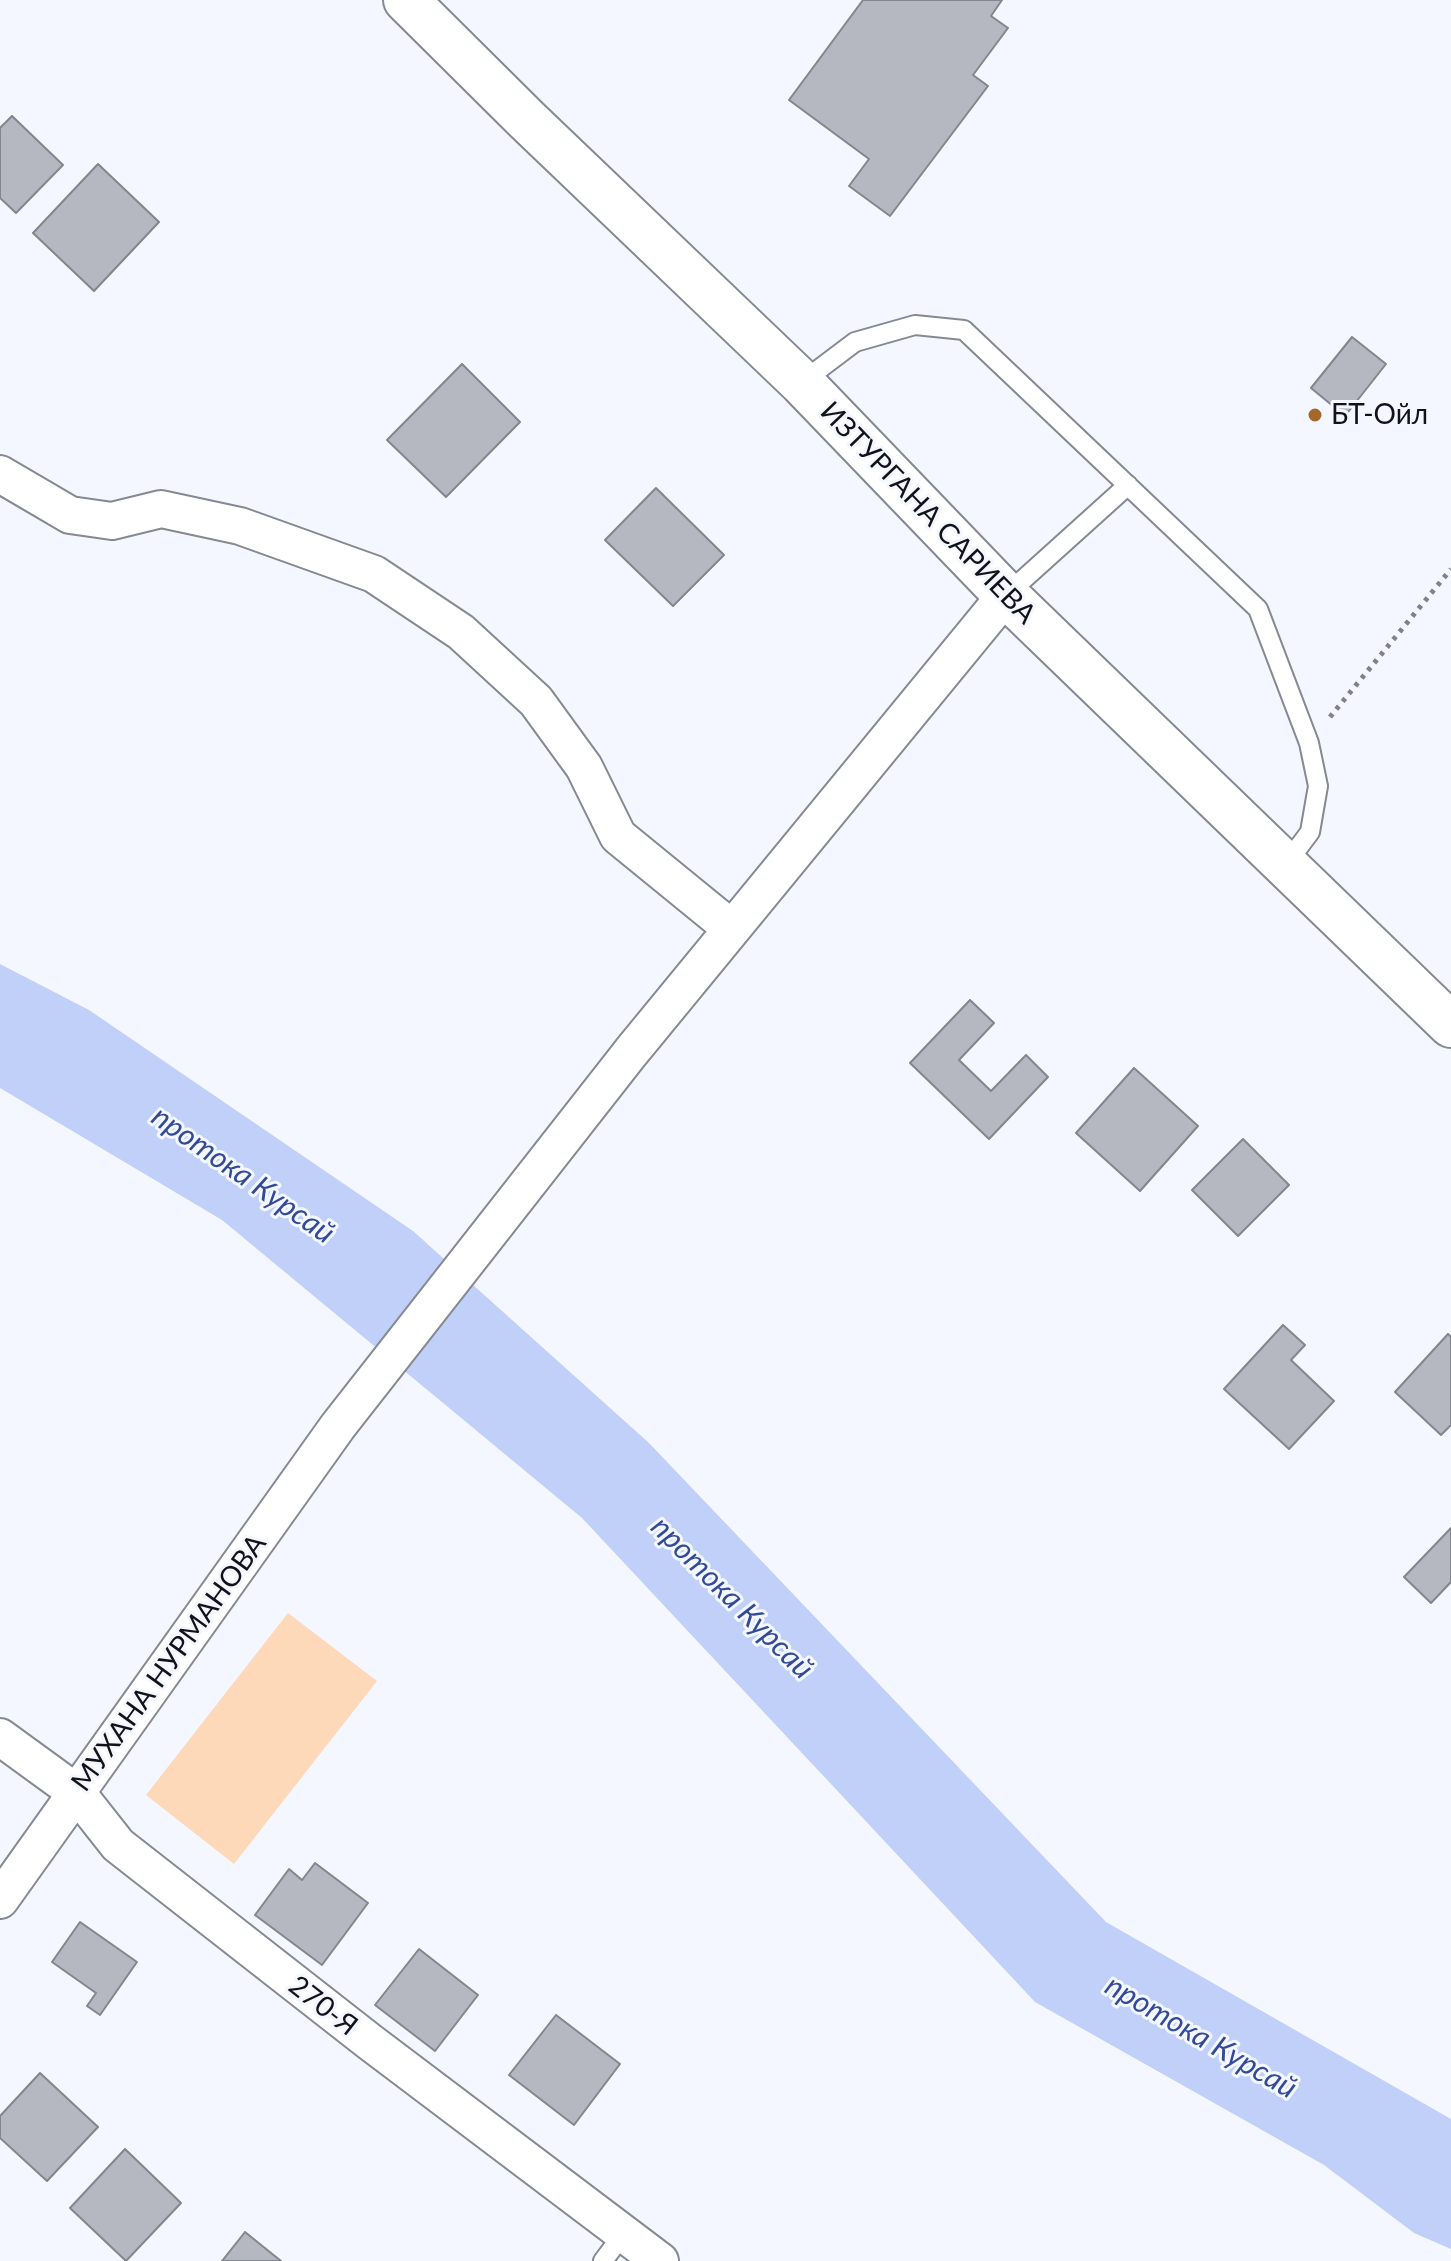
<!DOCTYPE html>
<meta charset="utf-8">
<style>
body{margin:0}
canvas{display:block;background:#f4f7ff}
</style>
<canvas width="1451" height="2261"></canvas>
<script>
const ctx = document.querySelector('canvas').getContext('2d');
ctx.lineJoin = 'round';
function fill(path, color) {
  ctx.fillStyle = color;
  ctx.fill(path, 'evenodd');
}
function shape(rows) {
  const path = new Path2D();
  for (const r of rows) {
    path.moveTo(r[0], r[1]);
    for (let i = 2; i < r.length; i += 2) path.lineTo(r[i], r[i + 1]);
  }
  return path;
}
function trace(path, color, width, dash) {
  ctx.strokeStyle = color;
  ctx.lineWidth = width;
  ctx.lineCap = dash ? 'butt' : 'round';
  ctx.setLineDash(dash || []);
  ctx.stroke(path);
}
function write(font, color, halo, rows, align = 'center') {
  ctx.font = font + ' Lato,sans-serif';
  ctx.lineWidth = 6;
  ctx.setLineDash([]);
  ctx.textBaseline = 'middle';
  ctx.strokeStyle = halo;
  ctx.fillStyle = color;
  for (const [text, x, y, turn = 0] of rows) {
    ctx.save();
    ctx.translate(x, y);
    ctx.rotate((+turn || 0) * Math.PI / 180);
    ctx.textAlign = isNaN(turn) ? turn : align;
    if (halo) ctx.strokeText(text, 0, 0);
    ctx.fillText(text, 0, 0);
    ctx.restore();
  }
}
fill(shape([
 [288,1613,377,1681,234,1864,146,1795]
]), '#fed9b9');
fill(shape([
 [0,964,89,1010,413,1231,649,1443,1106,1922,1451,2119,1451,2249,1414,2233,1324,2165,1035,2002,582,1518,222,1220,0,1088]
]), '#c0d0f8');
const building = shape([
 [863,0,1002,0,991,16,1008,28,973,75,988,86,890,216,849,186,869,159,789,100,863,0],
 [12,116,63,165,16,213,0,198,0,128,12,116],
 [98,164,159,222,94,291,33,233,98,164],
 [1352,337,1386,364,1345,416,1311,388,1352,337],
 [462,364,520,422,446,497,387,440,462,364],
 [656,488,724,555,673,606,605,540,656,488],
 [970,1000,994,1023,959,1060,991,1091,1026,1055,1048,1077,989,1139,910,1063,970,1000],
 [1134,1068,1198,1126,1140,1191,1076,1133,1134,1068],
 [1243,1139,1289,1185,1238,1236,1192,1190,1243,1139],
 [1283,1325,1305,1345,1291,1360,1334,1401,1289,1449,1224,1389,1283,1325],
 [1448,1334,1451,1337,1451,1425,1441,1435,1395,1392,1448,1334],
 [1451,1528,1451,1582,1431,1603,1404,1577,1451,1528],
 [315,1863,368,1903,322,1965,255,1915,289,1869,302,1880,315,1863],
 [80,1922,137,1962,100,2015,87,2006,96,1993,52,1962,80,1922],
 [419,1949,478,1995,435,2051,375,2005,419,1949],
 [556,2015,620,2064,574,2125,509,2075,556,2015],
 [40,2073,98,2127,47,2181,0,2138,0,2116,40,2073],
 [125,2149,181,2203,126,2261,70,2208,125,2149],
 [245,2232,281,2261,222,2261,245,2232]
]);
fill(building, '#b5b8c1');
trace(building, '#82868e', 2);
const service = shape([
 [802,382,855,342,915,325,964,330,1258,609,1309,743,1318,786,1310,832,1286,864],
 [1006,595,1128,485],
 [603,2261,624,2233]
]);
const minor = shape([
 [0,474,70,515,112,521,161,509,240,526,374,574,461,632,536,701,584,767,618,836,732,929,1006,595],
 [0,1737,77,1793,118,1845,370,2042,660,2261],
 [0,1900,338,1426,631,1052,732,929]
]);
const tertiary = shape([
 [406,0,527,120,802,383,1006,595,1451,1025]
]);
trace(service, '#858991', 22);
trace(minor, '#858991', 40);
trace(tertiary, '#858991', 48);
trace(shape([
 [1330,717,1451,569]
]), '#808288', 5, [4, 6]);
trace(service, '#fff', 18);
trace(minor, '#fff', 36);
trace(tertiary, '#fff', 44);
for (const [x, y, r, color] of [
 [1315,415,8,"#a4692a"]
]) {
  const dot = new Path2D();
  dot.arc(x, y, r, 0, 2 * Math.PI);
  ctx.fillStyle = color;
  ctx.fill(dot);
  trace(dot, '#f4f7ff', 3);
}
write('28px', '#111316', '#f4f7ff', [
 ["БТ-Ойл",1331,415]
], 'left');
write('28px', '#111316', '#f4f7ff', [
 ["ИЗТУРГАНА САРИЕВА",928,513,46],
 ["МУХАНА НУРМАНОВА",169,1663,-54],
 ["270-Я",323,2006,38]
]);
write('italic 30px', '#334a96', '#f4f7ff', [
 ["протока Курсай",243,1175,35],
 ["протока Курсай",732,1598,45],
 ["протока Курсай",1201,2037,30]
]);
</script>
